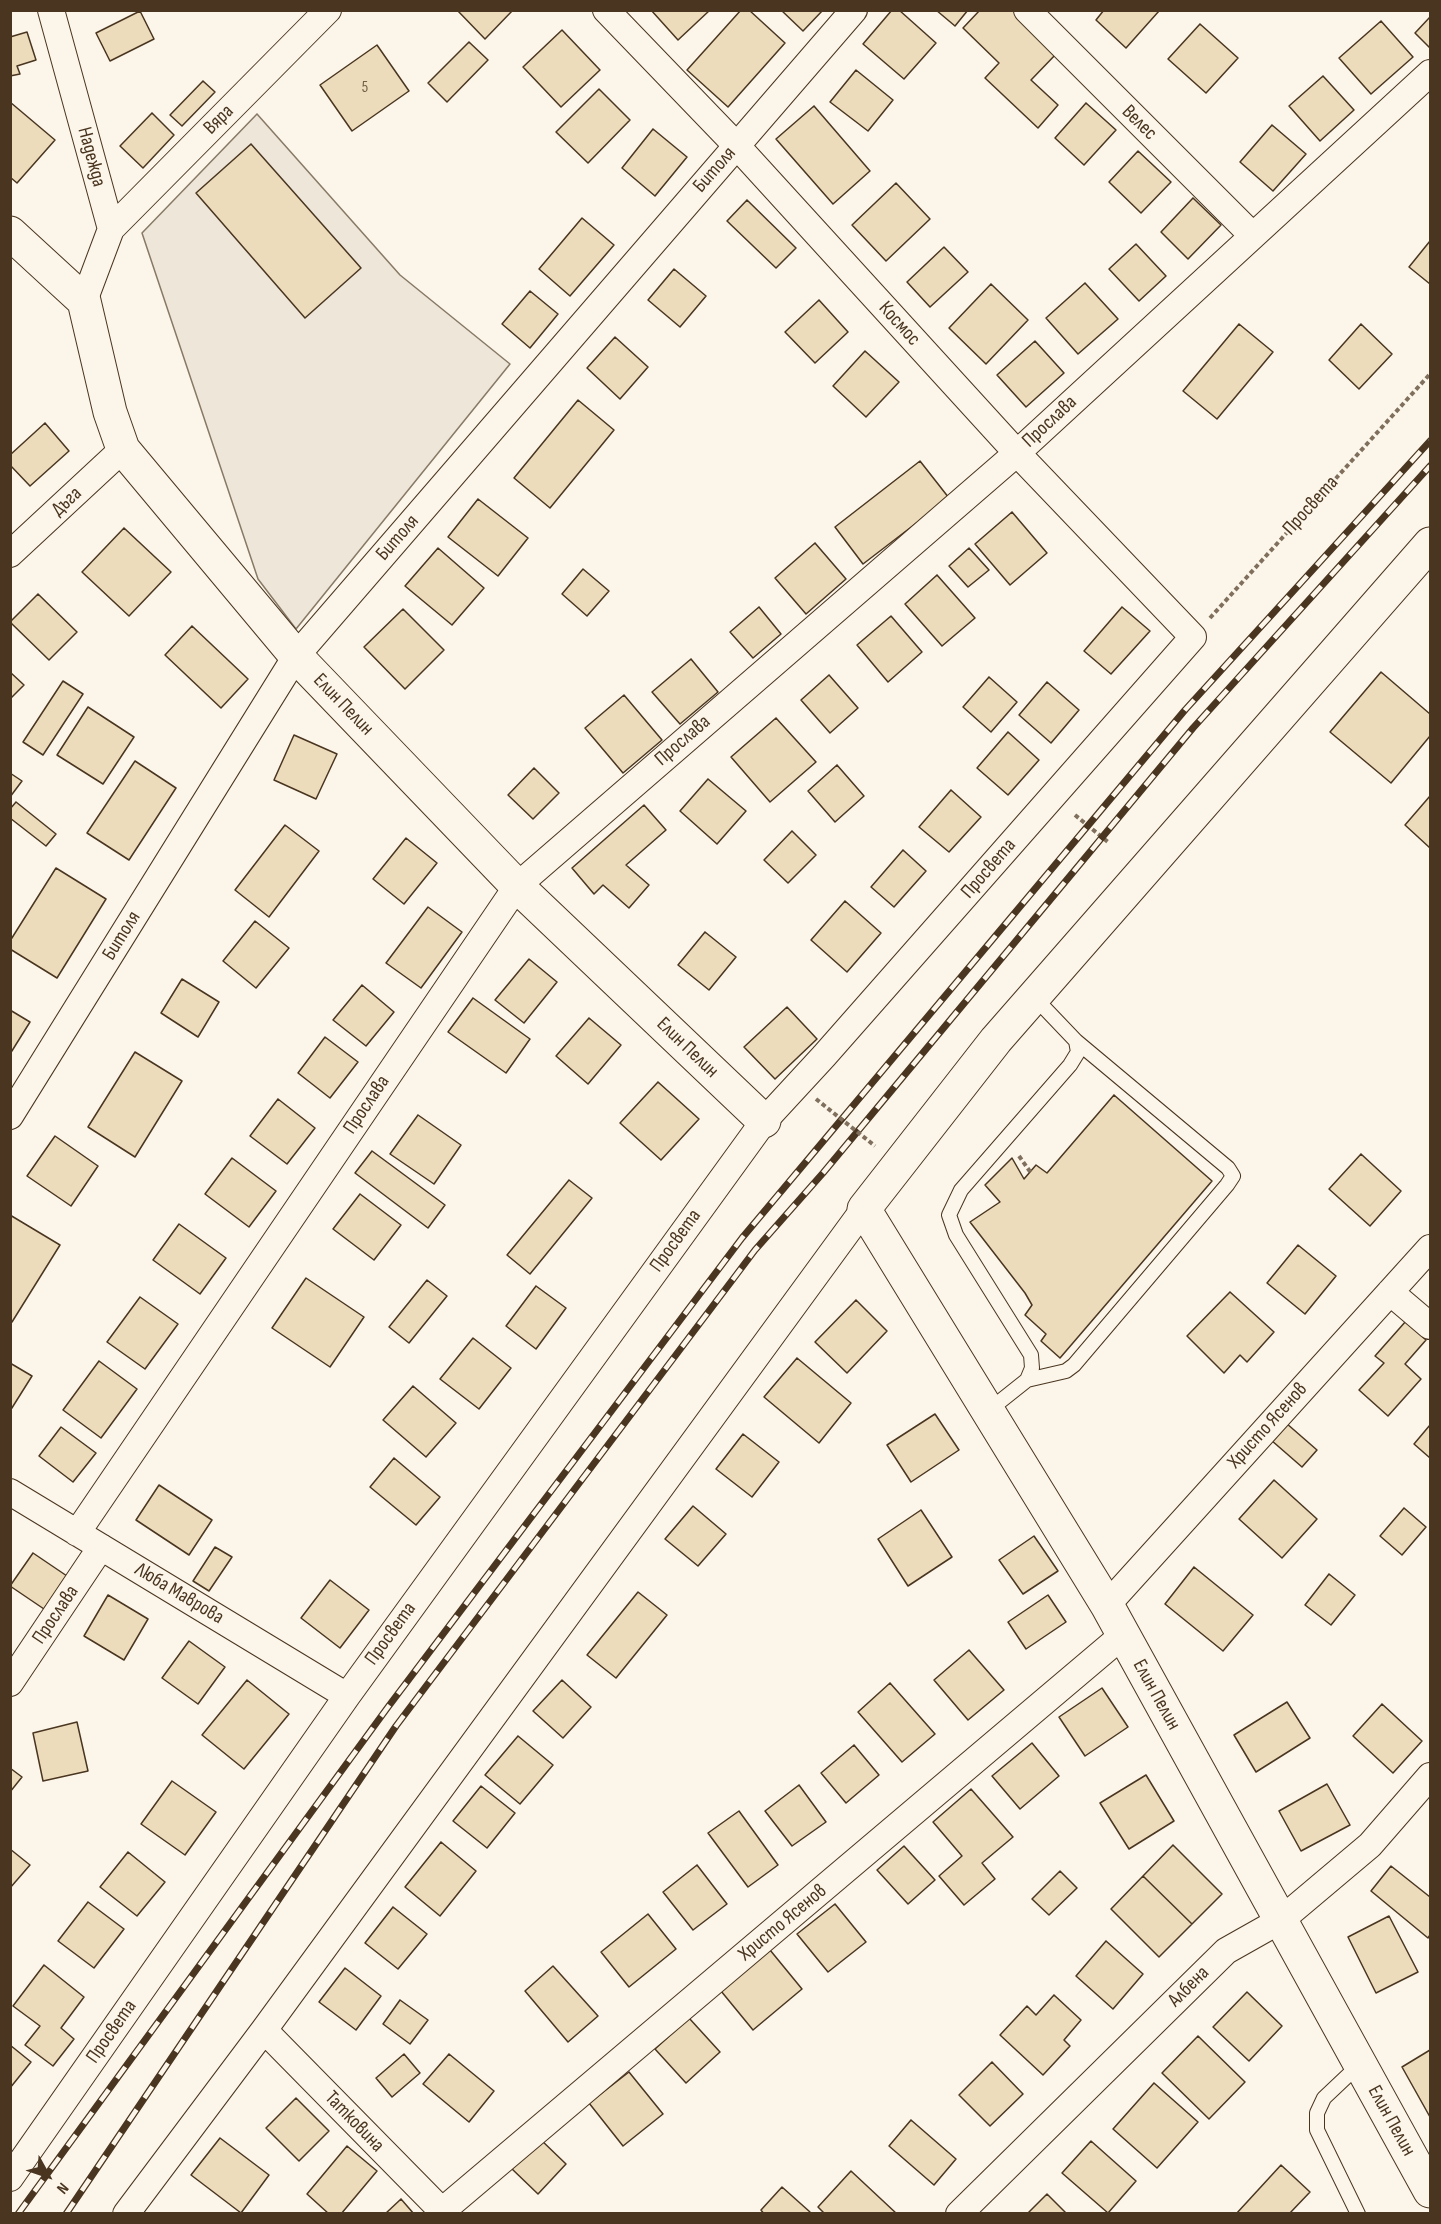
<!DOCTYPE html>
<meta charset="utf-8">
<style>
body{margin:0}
#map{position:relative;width:1441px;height:2224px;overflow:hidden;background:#fbf6e9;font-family:"Sofia Sans Condensed",sans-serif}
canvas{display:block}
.frame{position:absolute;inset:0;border:12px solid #4a3520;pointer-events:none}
.north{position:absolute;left:18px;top:2146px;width:60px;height:60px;-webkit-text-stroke:4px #fbf6e9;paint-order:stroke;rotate:130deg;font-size:16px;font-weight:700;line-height:24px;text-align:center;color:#4a3520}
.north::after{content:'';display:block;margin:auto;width:21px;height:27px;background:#4a3520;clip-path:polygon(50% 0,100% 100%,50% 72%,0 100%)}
</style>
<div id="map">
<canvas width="1441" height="2224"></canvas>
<div class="frame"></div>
<div class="north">N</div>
</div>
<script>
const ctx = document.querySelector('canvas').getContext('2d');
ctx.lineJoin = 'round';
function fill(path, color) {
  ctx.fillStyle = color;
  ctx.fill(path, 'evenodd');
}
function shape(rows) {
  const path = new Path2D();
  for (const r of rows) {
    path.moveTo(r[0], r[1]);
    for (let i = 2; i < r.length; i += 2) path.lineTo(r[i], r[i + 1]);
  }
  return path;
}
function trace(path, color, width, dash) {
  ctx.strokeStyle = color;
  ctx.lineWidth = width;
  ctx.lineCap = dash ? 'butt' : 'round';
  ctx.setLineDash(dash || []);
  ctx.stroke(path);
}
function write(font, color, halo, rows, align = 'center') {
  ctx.font = font + ' "Sofia Sans Condensed",sans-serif';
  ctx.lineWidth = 4.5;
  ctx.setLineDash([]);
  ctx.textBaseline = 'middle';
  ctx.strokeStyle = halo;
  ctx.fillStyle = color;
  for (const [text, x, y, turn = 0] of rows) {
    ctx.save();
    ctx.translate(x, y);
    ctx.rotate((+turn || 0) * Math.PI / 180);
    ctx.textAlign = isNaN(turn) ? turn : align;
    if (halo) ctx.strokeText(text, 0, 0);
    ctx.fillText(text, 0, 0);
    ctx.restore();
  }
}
const green = shape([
 [257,114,400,275,510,364,296,629,258,579,142,233,257,114]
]);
fill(green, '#ede6d9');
trace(green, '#887966', 1.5);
const building = shape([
 [457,10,513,10,485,39,457,10],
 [651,10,710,10,678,40,651,10],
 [741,10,749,10,785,43,728,107,687,70,741,10],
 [781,10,823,10,803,31,781,10],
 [892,10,899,10,936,43,904,79,863,44,892,10],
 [936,10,968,10,955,26,936,10],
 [980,10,1014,10,1058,52,1031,80,1058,105,1038,128,985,78,999,63,963,28,980,10],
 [1104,10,1158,10,1159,11,1126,48,1096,20,1104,10],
 [140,11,154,39,110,61,96,33,140,11],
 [1430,17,1430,48,1415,33,1430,17],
 [1381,21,1413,57,1371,94,1339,58,1381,21],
 [1200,24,1238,58,1206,93,1168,59,1200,24],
 [562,30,600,70,561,107,523,67,562,30],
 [27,32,36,60,17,66,20,74,10,76,10,37,27,32],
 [469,42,488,60,447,102,428,83,469,42],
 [377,45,409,91,352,131,320,85,377,45],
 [856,70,893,100,868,131,830,102,856,70],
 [1323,76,1354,110,1320,141,1289,106,1323,76],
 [203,81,215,92,182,126,170,115,203,81],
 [599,89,630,120,588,163,556,132,599,89],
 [10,102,55,140,17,183,10,177,10,102],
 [1086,103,1116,130,1084,165,1055,138,1086,103],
 [814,106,870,171,833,204,776,139,814,106],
 [152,113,174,135,143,168,120,146,152,113],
 [1272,125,1306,154,1273,191,1240,162,1272,125],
 [653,129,687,157,655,196,622,168,653,129],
 [251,144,361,268,305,318,196,193,251,144],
 [1138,151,1171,182,1141,213,1109,182,1138,151],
 [896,183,930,219,886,261,852,225,896,183],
 [1193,198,1221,225,1188,259,1161,232,1193,198],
 [747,200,796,248,776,268,727,221,747,200],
 [582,218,614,245,570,296,539,269,582,218],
 [1430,241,1430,284,1409,267,1430,241],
 [1136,244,1166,276,1139,301,1109,269,1136,244],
 [944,247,968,272,930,307,907,282,944,247],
 [674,269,706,296,680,327,648,300,674,269],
 [1085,283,1118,319,1078,354,1046,318,1085,283],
 [991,284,1028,320,986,364,949,328,991,284],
 [530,291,558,314,530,348,502,324,530,291],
 [819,300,848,332,815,363,785,332,819,300],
 [1239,324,1273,352,1217,419,1183,391,1239,324],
 [1361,324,1392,354,1359,389,1329,360,1361,324],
 [615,337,648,367,620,399,587,368,615,337],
 [1035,341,1064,373,1026,407,997,375,1035,341],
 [865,351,899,382,866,417,833,386,865,351],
 [578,400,614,430,550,508,514,478,578,400],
 [45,423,69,451,30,486,10,465,10,455,45,423],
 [920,461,949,498,863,564,835,527,920,461],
 [478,499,528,538,498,576,448,537,478,499],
 [1012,512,1047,553,1010,585,975,544,1012,512],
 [124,528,171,572,129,616,82,572,124,528],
 [815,543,846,579,806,614,775,578,815,543],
 [438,548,484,588,452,625,405,586,438,548],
 [969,548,989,570,968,587,949,566,969,548],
 [583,569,609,591,587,616,562,594,583,569],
 [937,575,975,618,942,646,905,604,937,575],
 [38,594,77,632,49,660,10,622,38,594],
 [759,607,781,634,753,658,730,632,759,607],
 [1122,607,1150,631,1111,674,1084,651,1122,607],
 [403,609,444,650,405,689,364,647,403,609],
 [891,616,922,652,888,682,857,645,891,616],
 [192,626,248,679,221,708,165,655,192,626],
 [691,659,718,692,680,724,652,692,691,659],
 [10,672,24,685,10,699,10,672],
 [1381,672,1430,714,1430,736,1391,783,1330,732,1381,672],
 [829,675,858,708,830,733,801,700,829,675],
 [989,677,1017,702,991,732,963,707,989,677],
 [63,681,83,694,43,755,23,742,63,681],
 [1047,682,1079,710,1051,743,1019,715,1047,682],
 [624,695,662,740,623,773,585,728,624,695],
 [88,707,134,737,103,784,57,755,88,707],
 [776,718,816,762,770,802,731,757,776,718],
 [1008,732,1039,760,1008,795,977,768,1008,732],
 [294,735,337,754,316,799,274,780,294,735],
 [135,761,176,788,129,860,87,833,135,761],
 [837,765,864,796,835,822,808,791,837,765],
 [534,768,559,793,533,819,508,795,534,768],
 [10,773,22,781,10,797,10,773],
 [708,779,746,811,717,844,680,811,708,779],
 [951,790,981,817,949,852,919,827,951,790],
 [1430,796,1430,848,1405,825,1430,796],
 [16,802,56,834,46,846,10,818,10,809,16,802],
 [644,805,666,830,626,865,649,885,629,908,603,885,594,894,572,868,644,805],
 [285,825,319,851,269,917,235,890,285,825],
 [792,831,816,855,788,883,764,860,792,831],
 [406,838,437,863,404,904,373,879,406,838],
 [903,850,926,871,894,907,871,887,903,850],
 [56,868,106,899,57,978,10,949,10,941,56,868],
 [845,901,881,933,847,972,811,940,845,901],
 [428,907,462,932,421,988,386,963,428,907],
 [255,921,289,948,256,988,223,961,255,921],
 [705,932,736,957,709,990,678,965,705,932],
 [529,959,557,982,524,1023,495,1000,529,959],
 [182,979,219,1002,198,1037,161,1013,182,979],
 [362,985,394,1012,366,1046,333,1020,362,985],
 [473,998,530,1039,506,1073,448,1032,473,998],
 [787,1007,817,1039,775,1079,744,1047,787,1007],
 [10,1010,30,1022,10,1054,10,1010],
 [589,1018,621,1045,588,1084,556,1056,589,1018],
 [325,1037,358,1062,330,1098,298,1073,325,1037],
 [135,1052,182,1081,135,1157,88,1127,135,1052],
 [658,1082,699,1119,661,1160,620,1123,658,1082],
 [1114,1095,1212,1181,1060,1358,1041,1341,1046,1334,1025,1315,1032,1305,1025,1293,970,1222,1000,1202,985,1185,1012,1158,1024,1179,1036,1165,1047,1173,1114,1095],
 [278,1099,315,1128,287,1164,250,1136,278,1099],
 [418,1115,461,1145,434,1184,390,1154,418,1115],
 [55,1136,98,1166,71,1206,27,1176,55,1136],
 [372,1151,445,1205,428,1228,355,1173,372,1151],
 [1361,1154,1401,1191,1370,1226,1329,1189,1361,1154],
 [232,1158,276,1191,249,1227,205,1194,232,1158],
 [569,1180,592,1198,530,1274,507,1255,569,1180],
 [360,1194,401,1225,374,1260,333,1229,360,1194],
 [10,1215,60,1245,12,1322,10,1321,10,1215],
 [179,1224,226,1258,200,1294,153,1260,179,1224],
 [1298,1245,1336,1276,1305,1314,1267,1283,1298,1245],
 [306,1278,364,1317,330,1367,272,1328,306,1278],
 [427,1280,447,1296,409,1343,389,1327,427,1280],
 [536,1286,566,1308,536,1349,506,1326,536,1286],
 [1230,1292,1274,1332,1247,1362,1240,1355,1224,1373,1187,1336,1230,1292],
 [140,1297,178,1324,145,1369,107,1342,140,1297],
 [856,1300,887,1331,847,1373,815,1342,856,1300],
 [1406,1321,1426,1340,1405,1364,1421,1379,1388,1416,1359,1390,1384,1363,1375,1356,1406,1321],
 [473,1338,511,1368,479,1409,440,1379,473,1338],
 [797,1358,851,1403,819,1443,764,1397,797,1358],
 [99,1361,137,1389,101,1438,63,1410,99,1361],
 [10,1363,32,1376,10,1411,10,1363],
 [413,1386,456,1423,426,1457,383,1420,413,1386],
 [935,1414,959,1450,911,1482,887,1445,935,1414],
 [1286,1423,1317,1450,1302,1467,1271,1440,1286,1423],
 [1430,1425,1430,1458,1414,1444,1430,1425],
 [61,1427,96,1453,73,1482,39,1456,61,1427],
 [743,1434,779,1462,752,1497,716,1469,743,1434],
 [394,1458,440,1497,416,1525,370,1487,394,1458],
 [1274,1480,1317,1519,1282,1558,1239,1519,1274,1480],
 [159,1485,212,1520,189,1555,136,1520,159,1485],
 [693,1506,726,1534,698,1566,665,1539,693,1506],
 [1404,1508,1426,1527,1402,1555,1380,1536,1404,1508],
 [921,1510,952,1557,908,1586,878,1539,921,1510],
 [1034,1536,1058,1571,1023,1594,999,1560,1034,1536],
 [215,1547,232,1557,209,1591,193,1581,215,1547],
 [33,1553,67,1576,44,1609,10,1586,33,1553],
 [1194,1567,1253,1615,1223,1651,1165,1604,1194,1567],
 [1329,1574,1355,1595,1331,1625,1305,1605,1329,1574],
 [330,1580,369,1610,340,1648,301,1618,330,1580],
 [638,1592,667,1615,616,1678,587,1655,638,1592],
 [108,1595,148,1619,124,1660,84,1636,108,1595],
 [1048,1595,1066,1622,1026,1649,1008,1622,1048,1595],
 [189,1641,225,1667,198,1704,162,1678,189,1641],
 [969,1650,1004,1690,968,1720,934,1680,969,1650],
 [247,1680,289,1714,244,1769,202,1735,247,1680],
 [562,1680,591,1707,563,1738,533,1711,562,1680],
 [890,1683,935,1734,902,1762,858,1712,890,1683],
 [1102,1688,1128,1727,1085,1756,1059,1717,1102,1688],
 [1287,1702,1310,1738,1256,1772,1234,1735,1287,1702],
 [1382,1704,1422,1741,1393,1773,1353,1736,1382,1704],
 [77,1722,88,1771,43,1781,33,1733,77,1722],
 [518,1736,553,1765,520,1804,485,1775,518,1736],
 [1032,1743,1059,1776,1020,1809,992,1776,1032,1743],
 [854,1745,879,1775,846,1803,821,1773,854,1745],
 [10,1768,22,1777,10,1792,10,1768],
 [1146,1775,1174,1821,1129,1849,1100,1803,1146,1775],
 [172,1781,216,1812,185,1855,141,1824,172,1781],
 [1327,1784,1350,1825,1301,1851,1279,1811,1327,1784],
 [799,1785,826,1822,792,1846,765,1811,799,1785],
 [481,1786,515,1813,487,1848,453,1821,481,1786],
 [971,1789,1013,1837,982,1863,995,1879,964,1905,939,1876,962,1856,933,1822,971,1789],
 [739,1811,778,1865,748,1887,708,1833,739,1811],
 [441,1842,476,1871,440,1916,405,1887,441,1842],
 [1173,1845,1222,1894,1192,1924,1143,1876,1173,1845],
 [904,1846,935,1880,908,1904,877,1870,904,1846],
 [10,1849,30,1865,10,1888,10,1849],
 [128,1852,165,1882,137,1916,100,1887,128,1852],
 [697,1865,727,1904,693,1930,663,1892,697,1865],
 [1391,1866,1430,1897,1430,1935,1428,1938,1371,1891,1391,1866],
 [1060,1871,1077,1888,1049,1915,1032,1899,1060,1871],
 [1143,1876,1192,1924,1159,1957,1111,1909,1143,1876],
 [88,1902,124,1929,94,1968,58,1941,88,1902],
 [835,1904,866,1942,828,1972,797,1934,835,1904],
 [393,1907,427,1934,398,1969,365,1943,393,1907],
 [648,1914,676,1949,629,1987,601,1952,648,1914],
 [1389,1916,1418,1972,1376,1993,1348,1937,1389,1916],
 [1106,1941,1143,1974,1113,2009,1076,1976,1106,1941],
 [770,1950,802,1989,753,2030,721,1991,770,1950],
 [44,1965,84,1997,61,2028,74,2039,53,2066,25,2045,40,2026,13,2006,44,1965],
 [553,1966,598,2016,568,2042,525,1991,553,1966],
 [345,1968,381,1996,356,2030,319,2002,345,1968],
 [1247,1992,1282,2026,1249,2061,1213,2027,1247,1992],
 [1054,1995,1081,2020,1064,2040,1070,2046,1043,2075,1000,2035,1027,2006,1036,2015,1054,1995],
 [400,2000,428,2020,410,2044,383,2024,400,2000],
 [689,2018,720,2052,686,2083,655,2049,689,2018],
 [1198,2036,1245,2082,1209,2119,1162,2073,1198,2036],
 [10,2045,31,2062,10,2088,10,2045],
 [1430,2050,1430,2117,1402,2067,1430,2050],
 [404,2054,420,2073,392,2097,376,2078,404,2054],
 [449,2054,494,2091,469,2122,423,2084,449,2054],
 [992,2062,1023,2094,990,2126,959,2095,992,2062],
 [629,2072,663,2114,623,2146,589,2103,629,2072],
 [1154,2083,1198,2122,1157,2168,1113,2129,1154,2083],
 [296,2098,329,2131,299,2161,266,2128,296,2098],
 [911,2120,956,2159,934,2185,889,2146,911,2120],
 [220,2138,269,2175,241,2213,191,2175,220,2138],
 [539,2138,566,2164,538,2194,511,2168,539,2138],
 [1091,2141,1136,2181,1108,2213,1062,2173,1091,2141],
 [347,2146,377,2171,341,2214,329,2214,307,2194,347,2146],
 [1281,2165,1310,2192,1289,2214,1236,2214,1281,2165],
 [851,2171,897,2214,825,2214,818,2207,851,2171],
 [782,2187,810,2212,809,2214,764,2214,761,2210,782,2187],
 [1047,2194,1067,2214,1027,2214,1047,2194],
 [401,2199,414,2214,385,2214,401,2199]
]);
fill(building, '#ecdcbc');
trace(building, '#4a3520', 1.5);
const lane = shape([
 [1027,1380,1066,1371,1074,1365,1227,1185,1233,1176,1228,1168,1076,1041],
 [988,1411,1027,1380,1032,1368,1031,1355,956,1235,949,1215,961,1190,1070,1065,1078,1052,1076,1041,1034,997],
 [1358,2214,1317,2130,1317,2113,1324,2098,1360,2064]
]);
const street = shape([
 [51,10,111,229,84,301],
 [1027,10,1252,235],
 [111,229,328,10],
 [10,554,123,449],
 [10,1116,296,656,854,10],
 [1390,1292,1430,1326],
 [10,1492,347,1696],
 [77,1533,517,886,1017,453,1430,73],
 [1107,1605,1430,1248],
 [10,1683,101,1547],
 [264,2030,445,2214],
 [10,2178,347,1696,764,1121,824,1056,1193,637,1017,453,736,145,606,10],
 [442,2211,1123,1635],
 [126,2214,264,2030,864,1209],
 [959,2214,1226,1951,1281,1920,1370,1845,1430,1776]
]);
const secondary = shape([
 [10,233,84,301,110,412,123,449,296,656,517,886,764,1121],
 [1430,544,996,1040,864,1209,1107,1605,1430,2191]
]);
trace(lane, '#4a3520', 16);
trace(street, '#4a3520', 28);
trace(secondary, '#4a3520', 35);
trace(shape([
 [1210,618,1430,374],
 [1075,815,1108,842],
 [1019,1156,1031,1173]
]), '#7f6f5c', 4, [4.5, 3]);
trace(lane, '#fbf6e9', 14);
trace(street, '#fbf6e9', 26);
trace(secondary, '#fbf6e9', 33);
const rail = shape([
 [18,2214,388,1707,742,1238,1185,710,1430,441],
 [66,2214,396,1726,755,1250,823,1173,1193,728,1430,466]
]);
trace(rail, '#4a3520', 7);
trace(rail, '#fbf6e9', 4.5, [14]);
trace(shape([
 [816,1099,875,1146]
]), '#7f6f5c', 4, [4.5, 3]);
write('16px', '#725f47', null, [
 ["5",365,88]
]);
write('20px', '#4a3520', '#fbf6e9', [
 ["Вяра",219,120,-45],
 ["Велес",1139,123,45],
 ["Надежда",91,157,75],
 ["Битоля",715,170,-49],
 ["Космос",899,324,48],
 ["Прослава",1050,422,-43],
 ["Дъга",67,502,-43],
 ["Просвета",1311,506,-48],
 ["Битоля",398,538,-49],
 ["Елин Пелин",343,705,46],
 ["Прослава",683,741,-41],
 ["Просвета",989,869,-49],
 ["Битоля",122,936,-58],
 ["Елин Пелин",687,1048,44],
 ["Прослава",367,1105,-56],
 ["Просвета",676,1241,-54],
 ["Христо Ясенов",1268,1426,-48],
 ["Люба Маврова",179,1594,31],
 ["Прослава",56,1615,-56],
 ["Просвета",391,1634,-54],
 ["Елин Пелин",1156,1695,61],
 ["Христо Ясенов",783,1923,-40],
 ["Албена",1189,1987,-45],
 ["Просвета",112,2032,-55],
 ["Елин Пелин",1391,2121,61],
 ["Татковина",354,2122,46]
]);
</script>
